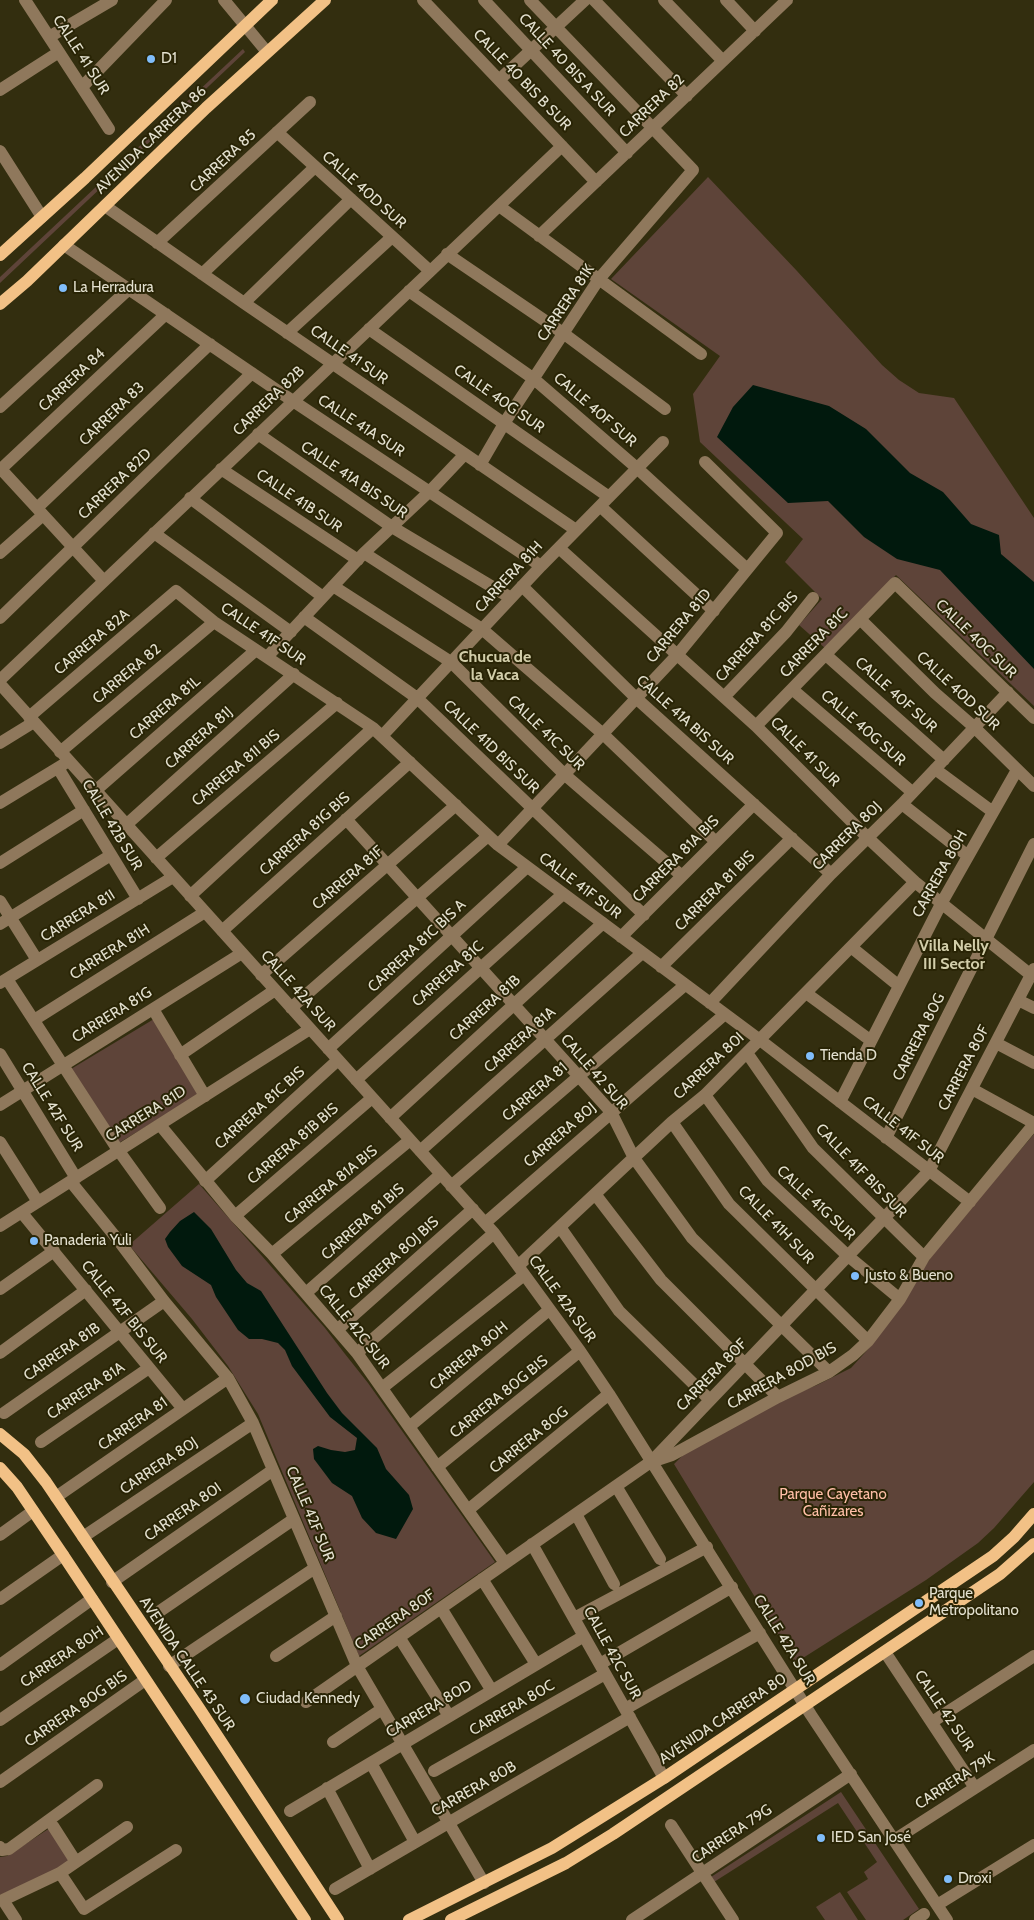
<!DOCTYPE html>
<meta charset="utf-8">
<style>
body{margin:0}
canvas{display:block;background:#332e0f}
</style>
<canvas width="1034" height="1920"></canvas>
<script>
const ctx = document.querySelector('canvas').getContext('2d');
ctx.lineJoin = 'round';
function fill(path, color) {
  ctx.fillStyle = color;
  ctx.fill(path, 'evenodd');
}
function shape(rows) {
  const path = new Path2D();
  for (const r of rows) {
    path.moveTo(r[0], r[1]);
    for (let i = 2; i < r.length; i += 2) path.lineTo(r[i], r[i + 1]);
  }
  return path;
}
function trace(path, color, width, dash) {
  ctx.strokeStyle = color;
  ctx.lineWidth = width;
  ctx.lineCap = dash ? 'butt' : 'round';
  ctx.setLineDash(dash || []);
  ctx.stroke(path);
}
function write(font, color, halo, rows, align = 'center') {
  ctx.font = font + ' Cabin,sans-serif';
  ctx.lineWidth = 4;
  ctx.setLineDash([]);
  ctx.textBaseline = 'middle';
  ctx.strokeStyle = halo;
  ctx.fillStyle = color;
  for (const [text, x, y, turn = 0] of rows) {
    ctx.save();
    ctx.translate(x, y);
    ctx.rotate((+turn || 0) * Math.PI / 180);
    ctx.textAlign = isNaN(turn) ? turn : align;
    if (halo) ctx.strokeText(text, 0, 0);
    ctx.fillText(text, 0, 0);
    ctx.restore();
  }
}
fill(shape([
 [243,49,245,52,0,283,0,277],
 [708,177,797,271,882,365,899,380,919,393,954,398,1034,518,1034,706,896,575,826,649,799,625,822,599,785,562,803,539,700,442,693,394,720,356,611,279],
 [154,1019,200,1094,117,1144,71,1069],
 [1034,1134,1034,1482,994,1528,978,1543,926,1580,795,1663,674,1464,685,1453,762,1407,817,1385,851,1368,871,1346,940,1244],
 [199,1184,325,1328,345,1354,368,1383,495,1562,359,1656,258,1414,228,1366,192,1319,129,1245],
 [841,1792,919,1909,903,1920,866,1920,847,1892,868,1879,864,1872,877,1862,838,1803,714,1882,711,1877],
 [53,1826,73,1857,58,1871,0,1895,0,1857,7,1856],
 [840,1892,858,1920,825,1920,816,1907]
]), '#5e4439');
fill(shape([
 [753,385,829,406,866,429,910,473,943,492,971,524,999,535,1001,554,1034,582,1034,669,940,570,897,559,864,537,828,501,788,503,717,437,733,407],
 [194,1212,211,1229,236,1270,247,1283,261,1291,327,1393,342,1413,377,1448,386,1469,409,1495,413,1509,396,1539,376,1533,362,1518,352,1496,332,1483,314,1459,313,1449,318,1446,331,1450,345,1452,355,1450,357,1438,330,1417,292,1366,285,1350,278,1343,262,1339,249,1339,238,1330,216,1297,211,1285,182,1266,168,1247,165,1239,170,1232,180,1221]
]), '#01190d');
trace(shape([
 [25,0,109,129],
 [224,0,267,52],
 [423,0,596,182],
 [484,0,627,153],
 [594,0,687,96],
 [664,0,723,61],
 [726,0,755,31],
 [49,37,112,0],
 [499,80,585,0],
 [82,87,166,0],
 [0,90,59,52],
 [277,132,430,271],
 [0,151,42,217],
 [105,206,244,303,576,530],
 [499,206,701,354],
 [539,236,787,0],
 [157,243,310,102],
 [64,245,281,393,541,566],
 [447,254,563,333,665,409],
 [202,274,315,167],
 [409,291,534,379,638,469,747,569],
 [244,303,351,199],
 [369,329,609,497],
 [287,333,392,237],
 [0,407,129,289],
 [258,434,392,527,511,598],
 [480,465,505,422,599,279,693,170,530,0],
 [0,468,104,581],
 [1,469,166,314],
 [221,469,358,560],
 [190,498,323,597],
 [600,506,714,611],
 [37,508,210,344],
 [154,533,291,632],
 [559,548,756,726,868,838,915,882,1031,975],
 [0,553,43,515],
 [364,553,482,629,603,734,716,842],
 [333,586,451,662,564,774,682,876],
 [522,586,636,698,831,874],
 [304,617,417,698,644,915],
 [0,618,252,373],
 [860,619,935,693,974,727,1034,786],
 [826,655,944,760],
 [267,657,364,553,430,491,465,454],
 [0,680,562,146],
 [0,684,494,1233,580,1351,609,1394,811,1715,947,1920],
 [792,689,912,792],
 [724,697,786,632,813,598],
 [29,717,176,591,214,622,373,728,498,845,760,1040,970,1202],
 [756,726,895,583,1034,718],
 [382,736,541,566,663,442],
 [0,743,34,722],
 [60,752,214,622],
 [58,768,138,899],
 [935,769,993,812],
 [95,791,256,650],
 [0,803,64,764],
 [902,804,968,856],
 [346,819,611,1112,634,1158,692,1238,829,1372],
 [126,825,294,674],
 [498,845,678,654,777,533,705,462],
 [156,858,337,703],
 [0,863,84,810],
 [190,896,373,728],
 [0,901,37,960],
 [0,924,111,855],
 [222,931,410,762],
 [621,937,754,804],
 [851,947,899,986],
 [661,967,792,838],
 [261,975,456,805],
 [7,979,116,1147,160,1208],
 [0,983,173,877],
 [806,993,870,1040],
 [1018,1000,1034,1008],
 [710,1003,831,874,902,804,1008,692],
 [291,1008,488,836],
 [153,1009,205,1096],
 [34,1020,205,912],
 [996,1043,1034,1063],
 [328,1049,527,867],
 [747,1053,813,1148,924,1257],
 [0,1054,76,1178],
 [180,1055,275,990],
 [356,1080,563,894],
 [972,1089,1034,1123],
 [705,1095,767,1180,848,1256,900,1299],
 [840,1102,941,904,1017,770],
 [0,1105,242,953],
 [390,1118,603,923],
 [672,1122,729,1204,868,1341],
 [160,1125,235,1216,272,1254,357,1353,505,1563],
 [886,1138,1034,844],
 [0,1142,38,1202],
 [420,1151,642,953],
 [205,1181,338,1060],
 [71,1182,118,1240,164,1301,228,1378,253,1423,357,1666,484,1883],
 [451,1186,685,985],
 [595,1194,661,1280,778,1397],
 [22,1213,183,1409],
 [235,1216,372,1098],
 [485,1223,725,1014],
 [0,1226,310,1029],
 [560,1227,619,1311,710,1400],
 [272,1254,410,1140],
 [518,1266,672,1122,705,1095,915,882],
 [0,1289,54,1251],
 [306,1293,441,1174],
 [337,1330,473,1209],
 [0,1353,86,1290],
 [357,1353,494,1233],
 [382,1388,524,1275],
 [4,1413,164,1301],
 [409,1427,549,1310],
 [41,1442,149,1368],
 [654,1461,672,1455,778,1397,829,1372,853,1355,868,1341,900,1299,924,1257,1034,1124],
 [437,1467,580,1351],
 [616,1486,660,1559],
 [56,1497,228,1378],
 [468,1510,609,1394],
 [576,1514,614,1584],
 [0,1535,33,1511],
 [83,1537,253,1423],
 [532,1544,664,1778],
 [482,1579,536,1664],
 [112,1582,273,1470],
 [0,1599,63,1555],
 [441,1608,492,1691],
 [160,1611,294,1519],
 [574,1618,707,1547],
 [399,1637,449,1716],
 [885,1652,975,1788],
 [276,1656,336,1616],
 [600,1664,732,1587],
 [0,1665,92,1599],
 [169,1666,315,1568],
 [306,1702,652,1461,929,1171,1034,969],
 [625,1709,760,1633],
 [0,1720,118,1639],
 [932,1722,1034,1656],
 [333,1742,382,1709],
 [371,1763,415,1842],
 [434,1771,605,1674],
 [0,1782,145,1680],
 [327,1788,370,1869],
 [290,1811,584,1636],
 [671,1825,733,1920],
 [53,1826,76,1862],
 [894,1840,1034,1750],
 [0,1847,2,1850,9,1849,97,1785],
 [60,1873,84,1909,176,1850],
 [335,1889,630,1717],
 [937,1905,1034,1845],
 [16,1920,3,1900,60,1873,127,1827],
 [632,1920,851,1774],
 [915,1920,924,1914]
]), '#8f785c', 12);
trace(shape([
 [0,255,85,178,272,0],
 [0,304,27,281,206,108,325,0],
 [0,1434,24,1454,46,1482,199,1708,338,1920],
 [0,1468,17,1487,63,1555,305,1920],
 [409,1920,552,1848,664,1778,993,1556,1014,1537,1034,1514],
 [451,1920,566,1863,613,1834,1000,1574,1034,1544]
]), '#f2c186', 12);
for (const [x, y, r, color] of [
 [151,59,5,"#80bdfa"],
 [63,288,5,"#80bdfa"],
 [810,1056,5,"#80bdfa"],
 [34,1241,5,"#80bdfa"],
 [855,1276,5,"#80bdfa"],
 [919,1603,5,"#80bdfa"],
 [245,1699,6,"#80bdfa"],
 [821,1838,5,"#80bdfa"],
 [948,1879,5,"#80bdfa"]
]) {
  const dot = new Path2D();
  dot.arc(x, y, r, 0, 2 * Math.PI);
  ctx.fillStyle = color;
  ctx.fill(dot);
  trace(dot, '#292405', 2);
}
write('15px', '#e3e0cf', '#292405', [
 ["CALLE 41 SUR",81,55,57],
 ["CALLE 40 BIS A SUR",567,65,47],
 ["CALLE 40 BIS B SUR",522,80,46],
 ["CARRERA 82",652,106,-44],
 ["AVENIDA CARRERA 86",151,140,-44],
 ["CARRERA 85",223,161,-43],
 ["CALLE 40D SUR",364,190,42],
 ["CARRERA 81K",566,303,-56],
 ["CALLE 41 SUR",349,355,35],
 ["CARRERA 84",72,380,-43],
 ["CALLE 40G SUR",499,399,35],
 ["CARRERA 82B",269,401,-44],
 ["CALLE 40F SUR",595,410,41],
 ["CARRERA 83",112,414,-44],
 ["CALLE 41A SUR",361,426,33],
 ["CALLE 41A BIS SUR",354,480,34],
 ["CARRERA 82D",115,484,-44],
 ["CALLE 41B SUR",299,501,34],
 ["CARRERA 81H",509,577,-47],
 ["CARRERA 81D",679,626,-50],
 ["CALLE 41F SUR",263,634,34],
 ["CARRERA 81C BIS",757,637,-48],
 ["CALLE 40C SUR",976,639,44],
 ["CARRERA 82A",92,642,-40],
 ["CARRERA 81C",814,643,-46],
 ["CARRERA 82",127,674,-40],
 ["CALLE 40D SUR",958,691,43],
 ["CALLE 40F SUR",896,695,42],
 ["CARRERA 81L",165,708,-41],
 ["CALLE 41A BIS SUR",685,720,42],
 ["CALLE 40G SUR",863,728,41],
 ["CALLE 41C SUR",546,733,44],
 ["CARRERA 81J",199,738,-42],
 ["CALLE 41D BIS SUR",491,747,44],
 ["CALLE 41 SUR",805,752,45],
 ["CARRERA 81I BIS",236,768,-40],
 ["CALLE 42B SUR",112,825,59],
 ["CARRERA 81G BIS",305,834,-42],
 ["CARRERA 80J",847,836,-45],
 ["CARRERA 81A BIS",676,859,-45],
 ["CARRERA 80H",940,874,-61],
 ["CARRERA 81F",348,878,-41],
 ["CALLE 41F SUR",580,886,37],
 ["CARRERA 81 BIS",715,891,-45],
 ["CARRERA 81I",78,916,-32],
 ["CARRERA 81C BIS A",417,946,-43],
 ["CARRERA 81H",110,952,-32],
 ["CARRERA 81C",448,974,-42],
 ["CALLE 42A SUR",298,991,48],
 ["CARRERA 81B",485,1008,-42],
 ["CARRERA 81G",112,1015,-32],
 ["CARRERA 80G",919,1037,-63],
 ["CARRERA 81A",520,1040,-42],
 ["CARRERA 80I",709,1066,-43],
 ["CARRERA 80F",964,1068,-63],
 ["CALLE 42 SUR",594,1072,49],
 ["CARRERA 81",535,1092,-41],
 ["CALLE 42F SUR",52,1107,58],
 ["CARRERA 81C BIS",260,1108,-42],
 ["CARRERA 81D",146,1114,-32],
 ["CALLE 41F SUR",903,1130,38],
 ["CARRERA 80J",560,1135,-41],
 ["CARRERA 81B BIS",293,1144,-41],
 ["CALLE 41F BIS SUR",861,1171,46],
 ["CARRERA 81A BIS",331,1185,-39],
 ["CALLE 41G SUR",816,1203,43],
 ["CARRERA 81 BIS",363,1222,-42],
 ["CALLE 41H SUR",776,1225,46],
 ["CARRERA 80J BIS",394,1258,-42],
 ["CALLE 42A SUR",562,1299,54],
 ["CALLE 42F BIS SUR",124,1312,51],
 ["CALLE 42C SUR",354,1327,51],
 ["CARRERA 81B",62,1352,-35],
 ["CARRERA 80H",469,1356,-40],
 ["CARRERA 80F",712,1375,-46],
 ["CARRERA 80D BIS",782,1376,-29],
 ["CARRERA 81A",86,1391,-34],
 ["CARRERA 80G BIS",499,1397,-39],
 ["CARRERA 81",133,1424,-35],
 ["CARRERA 80G",529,1440,-39],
 ["CARRERA 80J",159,1466,-34],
 ["CARRERA 80I",183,1512,-35],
 ["CALLE 42F SUR",310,1514,67],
 ["CARRERA 80F",395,1620,-35],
 ["CALLE 42A SUR",784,1640,58],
 ["CALLE 42C SUR",612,1653,61],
 ["CARRERA 80H",62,1657,-34],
 ["AVENIDA CALLE 43 SUR",187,1664,56],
 ["CARRERA 80C",512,1708,-30],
 ["CARRERA 80G BIS",76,1709,-35],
 ["CARRERA 80D",429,1709,-31],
 ["CALLE 42 SUR",944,1711,56],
 ["AVENIDA CARRERA 80",723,1719,-34],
 ["CARRERA 79K",955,1781,-33],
 ["CARRERA 80B",474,1789,-30],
 ["CARRERA 79G",732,1834,-34]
]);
write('15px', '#e3e0cf', '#292405', [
 ["D1",161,59],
 ["La Herradura",73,288],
 ["Tienda D",820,1056],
 ["Panaderia Yuli",44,1241],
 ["Justo & Bueno",865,1276],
 ["Parque",929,1594],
 ["Metropolitano",929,1611],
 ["Ciudad Kennedy",256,1699],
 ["IED San José",831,1838],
 ["Droxi",958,1879]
], 'left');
write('15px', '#ffbfa7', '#292405', [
 ["Parque Cayetano",833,1495],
 ["Cañizares",833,1512]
]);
write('bold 16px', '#d2ceaa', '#292405', [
 ["Chucua de",495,657],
 ["la Vaca",495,675],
 ["Villa Nelly",954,946],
 ["III Sector",954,964]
]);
</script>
